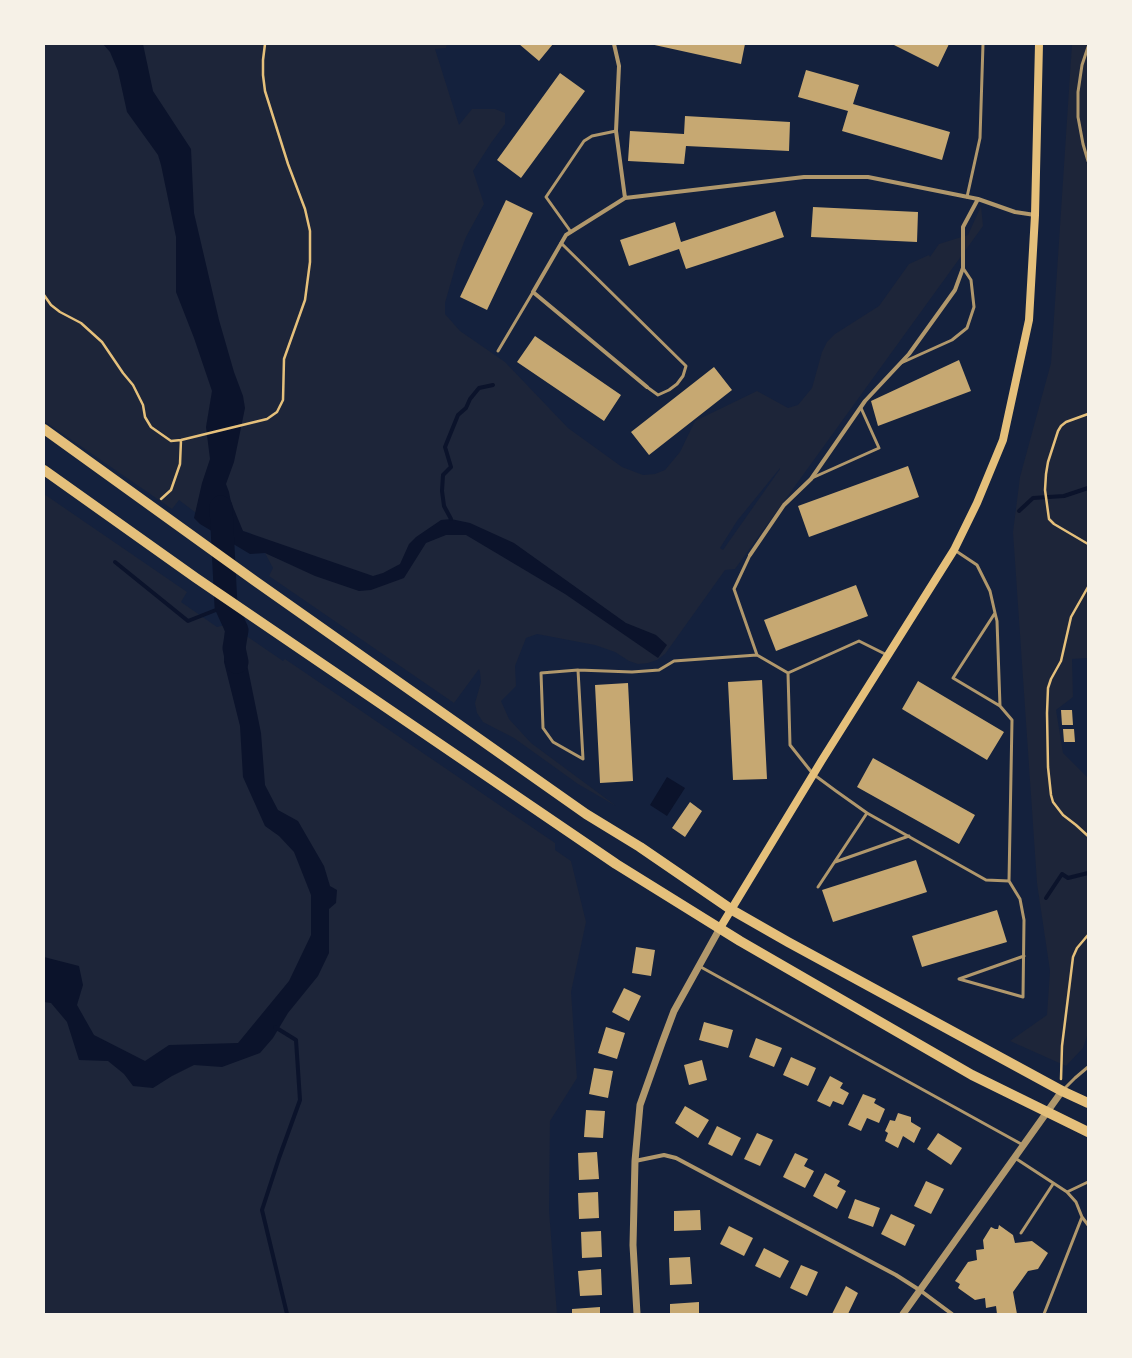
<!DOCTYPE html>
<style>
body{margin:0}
#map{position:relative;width:1132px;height:1358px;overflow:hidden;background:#14213d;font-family:"Golos Text",sans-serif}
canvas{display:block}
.frame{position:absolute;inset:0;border:45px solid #f6f1e7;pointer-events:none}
</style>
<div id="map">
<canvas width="1132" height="1358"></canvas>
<div class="frame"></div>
</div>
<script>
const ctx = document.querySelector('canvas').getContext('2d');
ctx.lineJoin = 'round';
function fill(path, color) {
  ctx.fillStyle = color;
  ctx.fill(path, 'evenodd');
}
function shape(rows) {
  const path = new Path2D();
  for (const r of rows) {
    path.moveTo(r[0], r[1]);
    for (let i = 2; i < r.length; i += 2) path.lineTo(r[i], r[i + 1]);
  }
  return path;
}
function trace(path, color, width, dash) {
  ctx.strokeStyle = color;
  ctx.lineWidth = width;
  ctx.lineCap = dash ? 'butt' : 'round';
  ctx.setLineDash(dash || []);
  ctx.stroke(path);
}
fill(shape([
 [44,44,447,44,446,48,435,49,459,125,472,109,495,109,505,113,505,124,491,143,473,171,484,204,466,237,457,261,445,303,445,314,460,331,505,362,568,428,622,467,643,475,655,474,665,470,680,452,695,421,757,391,788,408,798,405,812,388,822,352,827,342,835,334,879,306,909,264,929,255,930,257,939,244,968,235,981,206,983,226,735,569,725,570,665,654,657,660,648,663,638,664,629,661,615,652,595,645,537,634,526,638,515,666,516,686,501,701,509,719,531,743,616,806,578,784,514,738,483,722,477,713,475,703,481,682,480,672,479,669,454,703,269,576,273,568,265,553,279,559,250,533,243,531,199,498,196,513,179,500,172,509,44,421],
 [780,468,780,469,723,550,720,548,737,521],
 [1072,44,1088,44,1088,658,1072,659,1073,697,1056,710,1063,753,1088,778,1088,1033,1083,1048,1066,1066,1010,1041,1047,1015,1050,971,1037,883,1013,532,1020,477,1051,363],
 [44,494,187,592,181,602,217,627,225,625,225,632,245,646,245,635,283,661,285,659,555,843,555,850,571,861,586,922,571,992,577,1078,550,1121,549,1210,557,1314,44,1314]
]), '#1d2539');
fill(shape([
 [103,44,143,44,153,91,191,149,194,213,219,320,234,372,243,396,245,408,234,462,226,484,229,492,231,502,243,531,373,576,383,573,400,564,409,544,416,537,441,520,451,519,470,523,514,543,626,623,656,635,667,645,658,658,565,594,466,535,446,535,426,543,404,578,371,590,359,591,315,576,265,553,250,554,200,524,194,518,202,483,210,459,206,427,212,391,194,338,176,292,176,237,161,165,158,155,127,112,118,71,110,52],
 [225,625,245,635,246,659,261,733,265,785,278,810,298,821,324,866,330,886,337,890,336,903,329,909,329,953,318,976,288,1013,273,1038,260,1053,222,1067,194,1065,172,1076,153,1088,133,1086,124,1074,108,1061,79,1060,67,1022,51,1003,44,1002,44,957,79,966,83,985,77,1005,94,1035,145,1061,169,1045,238,1043,289,981,311,935,311,895,294,852,279,836,265,826,243,777,240,726,224,662],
 [667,777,685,788,667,816,650,805]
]), '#0b132b');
trace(shape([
 [1019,511,1033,498,1064,496,1088,488],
 [451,519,444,506,442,491,443,475,451,467,445,447,458,415,466,408,470,399,479,388,493,385],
 [115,562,188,621,226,606],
 [1046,898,1062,874,1068,878,1088,873],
 [275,1027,296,1040,300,1100,279,1158,262,1210,287,1314]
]), '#0b132b', 4);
trace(shape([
 [221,507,226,606,237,630,234,648,237,662]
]), '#0b132b', 23);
fill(shape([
 [519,44,553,44,539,61],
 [650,44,745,44,741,64],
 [892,44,949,44,938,67],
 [806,70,859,85,853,104,950,132,942,160,842,131,848,111,798,97],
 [560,73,585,91,521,178,497,160],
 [685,116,790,122,789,151,686,146,684,164,628,161,630,131,684,134],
 [506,200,533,213,487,310,460,297],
 [813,207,918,212,917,242,811,237],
 [775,211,784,237,686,269,679,249,629,266,620,240,675,222,681,242],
 [535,336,621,395,604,421,517,362],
 [959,360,971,391,878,426,871,401],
 [714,367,732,390,649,455,631,432],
 [908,466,919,497,809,537,798,506],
 [856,585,868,616,776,651,764,620],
 [762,680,767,779,733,780,728,682],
 [918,681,1004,732,987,760,902,709],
 [628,683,633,781,600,783,595,685],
 [1061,710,1072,710,1073,725,1062,725],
 [1063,729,1074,729,1075,742,1064,742],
 [873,758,975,815,959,844,857,787],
 [690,802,702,811,685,837,672,828],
 [916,860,927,892,833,922,822,890],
 [997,910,1007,942,922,967,912,936],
 [636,947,655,950,651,976,632,973],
 [624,988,641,996,629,1021,612,1012],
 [704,1022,733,1030,728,1048,699,1040],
 [606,1027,625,1033,617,1059,598,1053],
 [756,1038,782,1048,774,1067,749,1057],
 [791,1057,816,1068,808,1086,783,1075],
 [702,1060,707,1080,689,1085,684,1065],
 [594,1068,613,1071,608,1098,589,1094],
 [830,1076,843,1083,840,1088,849,1093,843,1105,833,1101,830,1107,817,1101],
 [863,1094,876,1099,874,1103,885,1109,879,1123,867,1118,861,1131,848,1125],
 [685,1106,709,1120,698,1138,675,1123],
 [586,1110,605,1111,603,1138,584,1137],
 [898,1113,911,1117,911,1122,921,1128,914,1143,903,1136,898,1148,885,1141,888,1133,885,1131,890,1120,895,1121],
 [717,1126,741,1138,732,1156,708,1144],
 [757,1133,773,1140,760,1166,744,1159],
 [938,1133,962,1148,951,1165,927,1149],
 [597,1152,599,1179,579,1180,578,1153],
 [795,1153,808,1159,804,1166,814,1171,805,1188,783,1177],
 [825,1173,840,1181,837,1186,846,1191,837,1209,813,1196],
 [926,1181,944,1189,931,1214,914,1206],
 [598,1192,599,1218,579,1219,578,1193],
 [855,1199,880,1208,873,1227,848,1218],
 [700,1210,701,1230,674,1231,674,1211],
 [891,1214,915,1225,905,1246,881,1234],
 [999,1225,1013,1235,1015,1243,1032,1241,1048,1253,1038,1269,1028,1271,1013,1292,1017,1314,997,1314,996,1306,986,1308,985,1298,975,1300,958,1288,960,1284,955,1281,968,1262,977,1260,976,1250,984,1249,983,1240,991,1227,995,1229,998,1229],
 [729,1226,753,1238,744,1256,720,1244],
 [601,1231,602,1257,582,1258,581,1232],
 [764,1248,789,1261,780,1278,755,1266],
 [690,1257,692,1284,670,1285,669,1258],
 [801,1265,818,1272,807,1296,790,1288],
 [601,1269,602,1295,580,1296,578,1271],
 [846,1286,858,1293,848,1314,832,1314],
 [699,1302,699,1314,670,1314,670,1304],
 [600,1307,600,1314,572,1314,572,1309]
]), '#c6a872');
trace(shape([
 [44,295,51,305,60,312,81,323,102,342,123,373,133,385,143,405,145,417,151,427,171,441,181,440,267,419,277,412,283,400,284,359,305,300,310,262,310,231,305,209,288,164,265,91,263,75,263,60,265,44],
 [1088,414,1066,422,1061,426,1058,431,1048,462,1046,474,1045,490,1049,519,1054,524,1088,544],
 [161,499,171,490,180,464,181,440],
 [1088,587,1071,617,1061,661,1051,679,1048,688,1047,713,1048,767,1051,795,1053,802,1063,815,1076,825,1088,836],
 [1061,1079,1062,1046,1073,957,1077,948,1088,935]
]), '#e5c07b', 2.5);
trace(shape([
 [1088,47,1082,65,1078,92,1078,117,1083,144,1088,161],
 [967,197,980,138,983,44],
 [571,232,546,197,584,141,592,136,616,131],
 [561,243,686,366,683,376,677,384,669,390,658,395,647,387],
 [498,351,533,292],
 [901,363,952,340,967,328,974,307,971,280,963,268],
 [812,478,879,448,861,408],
 [956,551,977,565,990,591,995,613,997,621,1000,706,953,678,995,613],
 [750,555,734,589,757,655],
 [578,670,541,673,543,728,553,742,583,759,578,670,632,672,659,670,674,661,757,655,788,673],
 [867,813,836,791,813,774,790,745,788,673,859,641,887,655],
 [835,862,909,836],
 [818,887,867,813,986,880,1009,881,1012,720,1000,706],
 [699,966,1023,1145],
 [959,979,1023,997,1024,920,1020,899,1009,881],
 [959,979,1024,956],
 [1063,1090,1075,1078,1088,1067],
 [1015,1158,1067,1192,1076,1202,1082,1217],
 [1067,1192,1088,1182],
 [1021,1233,1053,1184],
 [1044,1314,1082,1217,1088,1225]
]), '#b1986c', 3);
trace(shape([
 [614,44,619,66,616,131,625,198],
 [647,387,533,292,566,235,625,198,804,177,868,177,978,199,1015,212,1035,215],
 [750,555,784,505,811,479,865,401,909,354,955,290,963,268,963,227,978,199],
 [635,1161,664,1155,676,1158,896,1275,921,1291,952,1314]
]), '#b1986c', 4);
trace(shape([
 [637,1314,633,1245,635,1161,640,1105,662,1043,674,1011,720,928],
 [903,1314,1062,1091]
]), '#b1986c', 7);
trace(shape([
 [720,928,822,760,954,550,977,503,1003,440,1029,320,1035,215,1039,44]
]), '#e5c07b', 8);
trace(shape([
 [44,429,255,581,586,814,640,847,732,910,788,942,1062,1091,1088,1103],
 [44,470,196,578,616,864,740,941,972,1075,1088,1132]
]), '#e5c07b', 10);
</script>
